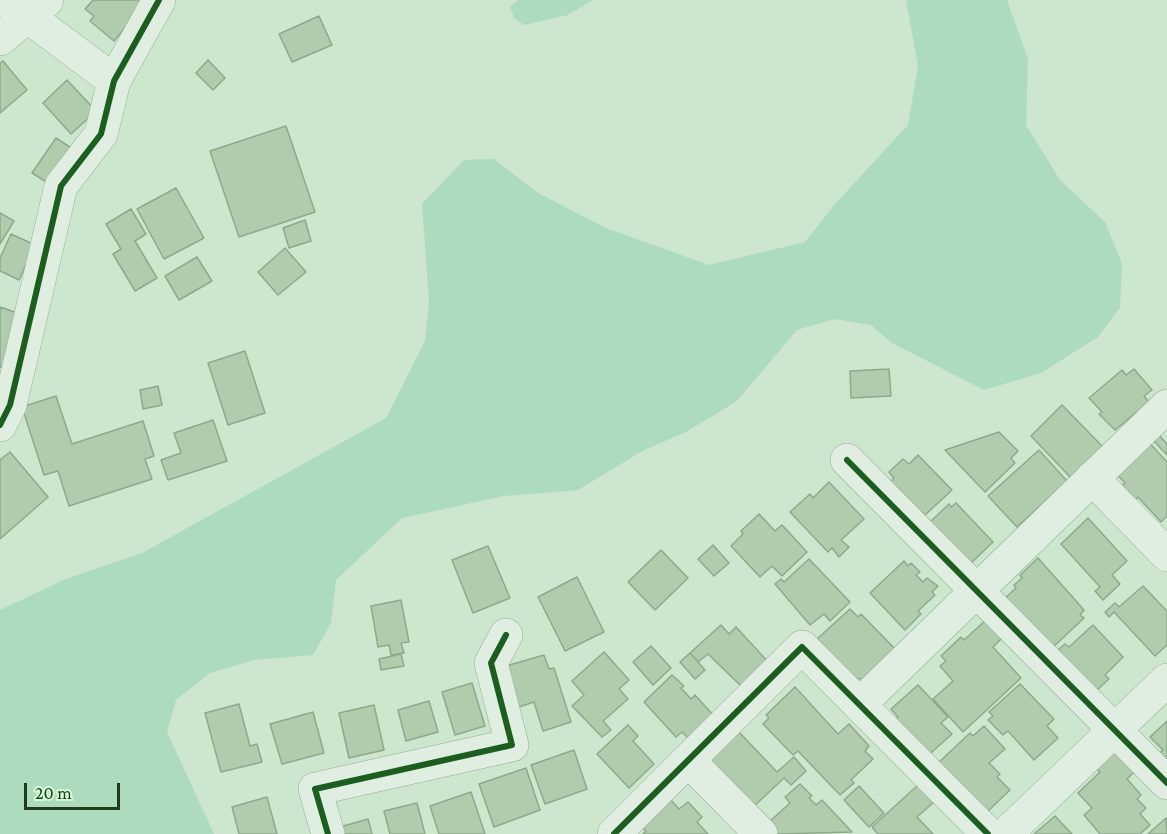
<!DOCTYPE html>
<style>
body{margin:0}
#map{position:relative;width:1167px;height:834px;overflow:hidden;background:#cce7ce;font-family:"Crimson Pro",serif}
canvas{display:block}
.scale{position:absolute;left:24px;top:783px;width:96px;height:27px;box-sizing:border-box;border:3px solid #213c1c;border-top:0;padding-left:8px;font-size:18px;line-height:21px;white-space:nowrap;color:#213c1c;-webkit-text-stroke:4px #d1f9d4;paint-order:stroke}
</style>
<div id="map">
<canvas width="1167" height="834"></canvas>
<div class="scale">20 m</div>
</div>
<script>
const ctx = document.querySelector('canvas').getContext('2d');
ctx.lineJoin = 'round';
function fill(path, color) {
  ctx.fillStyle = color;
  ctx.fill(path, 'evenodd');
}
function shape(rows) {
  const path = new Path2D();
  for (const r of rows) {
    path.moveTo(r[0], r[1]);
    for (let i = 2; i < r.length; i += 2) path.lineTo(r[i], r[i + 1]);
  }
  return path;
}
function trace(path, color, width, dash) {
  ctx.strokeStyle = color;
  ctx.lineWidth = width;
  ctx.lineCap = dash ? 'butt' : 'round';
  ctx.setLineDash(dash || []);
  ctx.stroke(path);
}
fill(shape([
 [518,0,593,0,568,15,524,25,514,18,510,7],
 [906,0,1007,0,1028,59,1026,125,1060,180,1105,222,1122,264,1120,308,1098,337,1041,373,984,390,892,343,871,325,834,319,797,330,737,401,686,432,644,450,578,490,504,496,402,518,336,580,331,623,313,655,254,660,210,673,176,700,167,732,214,834,0,834,0,610,66,579,142,553,386,418,425,341,429,302,422,204,464,160,494,159,538,193,606,228,709,265,805,242,835,204,908,125,918,66]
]), '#addbbe');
const building = shape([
 [93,0,148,0,114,41,90,21,94,16,85,9,93,0],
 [319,16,332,45,292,62,279,34,319,16],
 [208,60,225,78,213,90,196,73,208,60],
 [3,61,27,90,0,113,0,63,3,61],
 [67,80,96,111,71,134,43,103,67,80],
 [286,126,315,212,239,237,210,151,286,126],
 [56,138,79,153,56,188,32,173,56,138],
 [176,188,204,238,164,259,137,209,176,188],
 [131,209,146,234,135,241,157,278,135,291,113,254,121,249,106,224,131,209],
 [0,213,14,221,0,244,0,213],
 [305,220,311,241,289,248,283,228,305,220],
 [11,234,35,245,19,280,0,271,0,258,11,234],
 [285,248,306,272,278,295,258,272,285,248],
 [197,257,212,281,179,300,165,276,197,257],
 [0,307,23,315,6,369,0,367,0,307],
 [245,351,265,413,228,425,208,363,245,351],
 [889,369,891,396,851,398,850,371,889,369],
 [1134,369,1152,390,1144,396,1149,402,1115,430,1099,414,1102,412,1089,398,1122,370,1126,375,1134,369],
 [158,386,162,405,143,409,140,390,158,386],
 [56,396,72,444,143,421,154,456,145,459,152,479,69,506,58,471,44,475,22,407,56,396],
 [1062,405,1103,447,1071,478,1031,436,1062,405],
 [213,420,227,461,168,480,161,460,181,453,174,433,213,420],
 [999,432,1018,451,1011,458,1015,463,985,492,945,450,999,432],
 [1157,433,1167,444,1167,455,1151,438,1157,433],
 [1145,438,1167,462,1167,516,1161,522,1138,497,1130,505,1116,491,1125,483,1112,469,1145,438],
 [1039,450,1067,481,1017,527,988,496,1039,450],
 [10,452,48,497,0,539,0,460,10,452],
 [918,455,952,490,925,515,922,512,916,518,886,487,894,478,889,472,903,459,909,464,918,455],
 [829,482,864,519,841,540,849,547,839,557,832,548,828,552,790,512,810,494,813,498,829,482],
 [956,503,993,542,966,568,929,523,949,504,951,507,956,503],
 [759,514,775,531,782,525,807,552,782,576,772,566,760,577,731,546,743,534,741,531,759,514],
 [1088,518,1127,561,1112,575,1120,584,1103,600,1095,591,1100,587,1061,544,1088,518],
 [713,545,729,563,714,576,698,559,713,545],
 [488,546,510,598,473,613,452,560,488,546],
 [661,550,688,578,655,610,628,582,661,550],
 [1038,558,1084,610,1080,615,1084,618,1050,650,1003,600,1016,588,1014,585,1022,578,1020,575,1038,558],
 [809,559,850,602,830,621,824,614,810,625,775,584,781,579,784,582,809,559],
 [904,561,908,566,911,563,920,572,916,575,923,582,927,578,938,586,932,592,935,595,918,611,921,614,905,630,870,593,904,561],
 [577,577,604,632,565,651,538,597,577,577],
 [1143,586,1167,611,1167,645,1155,656,1114,612,1109,617,1105,612,1115,603,1119,607,1143,586],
 [401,600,409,642,401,643,404,653,391,655,389,645,378,647,371,606,401,600],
 [850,609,858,617,861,614,898,652,868,680,854,678,817,639,850,609],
 [987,619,1003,637,993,647,1021,678,963,732,933,699,953,681,940,666,946,661,941,656,961,637,964,640,987,619],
 [721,625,729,634,736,627,769,663,742,687,708,654,698,662,690,653,721,625],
 [1093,625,1123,657,1105,675,1109,679,1096,691,1058,650,1065,644,1069,647,1093,625],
 [651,646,671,668,653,685,633,662,651,646],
 [604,652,629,680,619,689,628,699,603,721,611,730,602,737,572,706,584,695,572,681,604,652],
 [690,653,705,670,695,679,680,662,690,653],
 [401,654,404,666,381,670,379,659,401,654],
 [544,655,549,669,554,668,571,722,543,731,534,702,519,707,506,666,544,655],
 [672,675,684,686,681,688,691,699,695,695,713,715,688,738,682,732,676,737,644,702,672,675],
 [472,683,485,726,455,735,442,692,472,683],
 [1020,684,1054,719,1047,726,1058,738,1034,760,1008,731,1003,735,988,720,993,716,989,712,1020,684],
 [918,685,948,717,941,723,952,734,922,761,889,725,898,717,891,709,918,685],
 [795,687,838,734,849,724,869,746,865,751,873,759,851,780,854,783,840,795,798,751,793,755,763,724,769,718,766,715,795,687],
 [429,701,438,732,406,741,398,710,429,701],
 [239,704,250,746,257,744,262,762,221,772,205,713,239,704],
 [374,705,384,750,349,758,339,713,374,705],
 [313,712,324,753,282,764,270,724,313,712],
 [1167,721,1167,768,1156,756,1163,750,1150,737,1167,721],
 [628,725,638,736,633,741,654,764,629,788,597,754,628,725],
 [984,726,1005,749,989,763,1000,774,997,777,1010,790,987,812,950,773,947,776,936,765,970,733,973,736,984,726],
 [739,732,777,772,794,757,806,771,791,785,784,778,750,810,706,764,739,732],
 [1117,748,1136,770,1127,779,1141,795,1137,799,1146,808,1140,814,1150,825,1140,834,1100,834,1084,815,1092,808,1078,793,1100,772,1095,767,1117,748],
 [574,750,587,789,545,804,531,765,574,750],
 [526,768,540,810,494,827,479,784,526,768],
 [800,784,812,796,809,798,816,805,822,800,852,832,778,834,768,823,790,803,785,797,800,784],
 [918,785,934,802,917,817,933,834,878,834,872,827,918,785],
 [859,786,884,813,869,827,844,800,859,786],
 [471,792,485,834,439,834,430,806,471,792],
 [267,797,277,834,239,834,232,807,267,797],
 [670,799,679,809,688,802,702,817,697,822,708,834,643,834,646,831,641,826,670,799],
 [417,803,425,834,390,834,384,811,417,803],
 [1055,816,1072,834,1034,834,1055,816],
 [1166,818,1167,834,1148,834,1166,818],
 [368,819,372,834,335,834,333,829,368,819]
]);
fill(building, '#b0ccad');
trace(building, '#8fa88b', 1.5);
const minor = shape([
 [6,0,114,81],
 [0,39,47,0],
 [0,425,10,405,61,186,101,134,114,81,159,0],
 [847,460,1167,783],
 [1092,478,1167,555],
 [859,705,1167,406],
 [688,760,761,834],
 [328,834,315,789,512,745,491,663,506,635],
 [614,834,802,647,988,834],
 [1006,834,1167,680]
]);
trace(minor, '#96ac96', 34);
trace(minor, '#dfeee0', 33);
trace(shape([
 [0,425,10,405,61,186,101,134,114,81,159,0],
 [847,460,1167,783],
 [328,834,315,789,512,745,491,663,506,635],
 [614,834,802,647,988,834]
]), '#1b5e20', 6);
</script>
